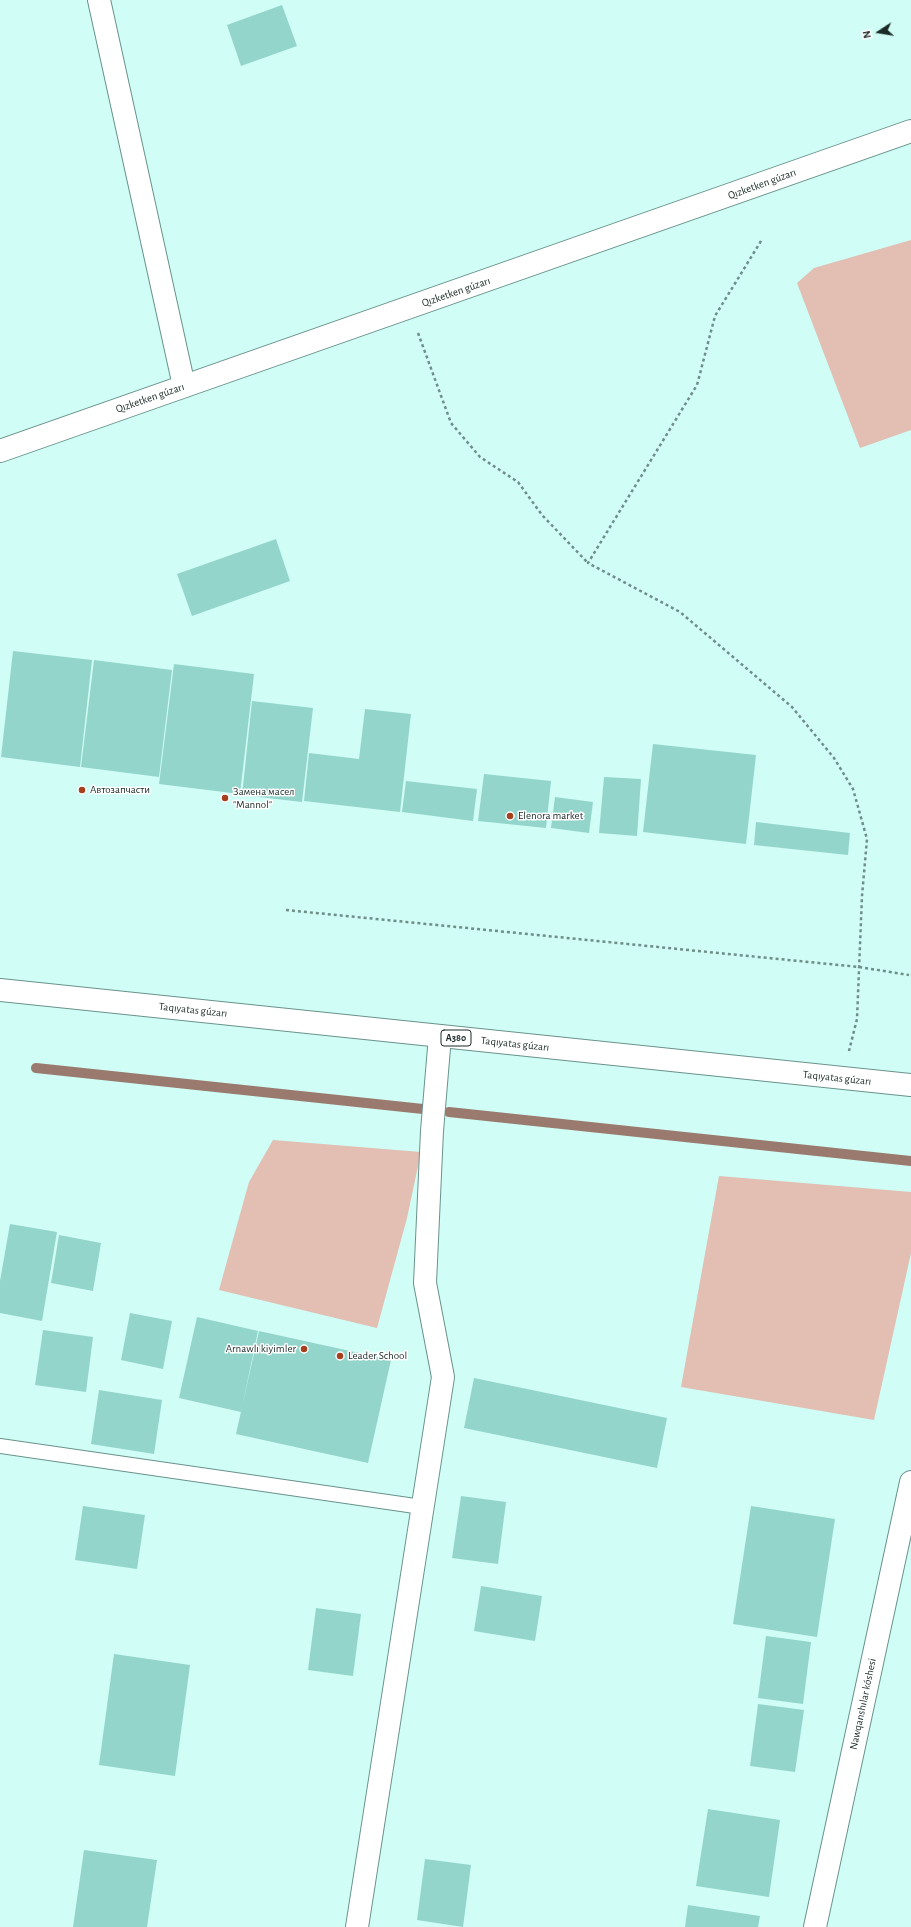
<!DOCTYPE html>
<meta charset="utf-8">
<style>
body{margin:0}
#map{position:relative;width:911px;height:1927px;overflow:hidden;background:#d0fdf5;font-family:"Alegreya Sans",sans-serif}
canvas{display:block}
.north{position:absolute;left:859px;top:12px;width:40px;height:40px;-webkit-text-stroke:3px #fff;paint-order:stroke;rotate:258deg;font-size:11px;font-weight:700;line-height:16px;text-align:center;color:#192a27}
.north::after{content:'';display:block;margin:auto;width:14px;height:18px;background:#192a27;clip-path:polygon(50% 0,100% 100%,50% 72%,0 100%)}
</style>
<div id="map">
<canvas width="911" height="1927"></canvas>
<div class="north">N</div>
</div>
<script>
const ctx = document.querySelector('canvas').getContext('2d');
ctx.lineJoin = 'round';
function fill(path, color) {
  ctx.fillStyle = color;
  ctx.fill(path, 'evenodd');
}
function shape(rows) {
  const path = new Path2D();
  for (const r of rows) {
    path.moveTo(r[0], r[1]);
    for (let i = 2; i < r.length; i += 2) path.lineTo(r[i], r[i + 1]);
  }
  return path;
}
function trace(path, color, width, dash) {
  ctx.strokeStyle = color;
  ctx.lineWidth = width;
  ctx.lineCap = dash ? 'butt' : 'round';
  ctx.setLineDash(dash || []);
  ctx.stroke(path);
}
function write(font, color, halo, rows, align = 'center') {
  ctx.font = font + ' "Alegreya Sans",sans-serif';
  ctx.lineWidth = 3;
  ctx.setLineDash([]);
  ctx.textBaseline = 'middle';
  ctx.strokeStyle = halo;
  ctx.fillStyle = color;
  for (const [text, x, y, turn = 0] of rows) {
    ctx.save();
    ctx.translate(x, y);
    ctx.rotate((+turn || 0) * Math.PI / 180);
    ctx.textAlign = isNaN(turn) ? turn : align;
    if (halo) ctx.strokeText(text, 0, 0);
    ctx.fillText(text, 0, 0);
    ctx.restore();
  }
}
fill(shape([
 [911,240,911,430,860,448,797,283,814,268],
 [273,1140,421,1152,407,1218,377,1328,219,1290,249,1182],
 [719,1176,911,1192,911,1253,874,1420,681,1387]
]), '#e2beb3');
trace(shape([
 [36,1068,423,1109],
 [449,1112,911,1161]
]), '#9a7a6e', 10);
fill(shape([
 [282,5,297,46,241,66,227,25],
 [276,539,290,581,192,616,177,574],
 [13,651,92,660,80,767,1,757],
 [94,660,172,670,159,777,81,767],
 [174,664,254,674,240,794,159,784],
 [252,701,313,708,302,802,242,795],
 [365,709,411,714,400,812,304,801,309,753,359,759],
 [653,744,756,755,746,844,643,832],
 [484,774,551,781,546,828,478,821],
 [604,777,641,779,637,836,599,833],
 [406,781,477,789,473,821,402,812],
 [555,797,593,802,589,833,551,828],
 [756,822,850,833,848,855,754,845],
 [10,1224,57,1232,42,1321,0,1313,0,1281],
 [59,1235,101,1243,93,1291,51,1283],
 [130,1313,172,1321,163,1369,121,1360],
 [197,1317,258,1331,241,1412,179,1398],
 [43,1330,93,1337,86,1392,35,1385],
 [259,1331,391,1360,368,1463,236,1434],
 [474,1378,667,1418,657,1468,464,1428],
 [99,1390,162,1400,154,1454,91,1444],
 [461,1496,506,1502,498,1564,452,1558],
 [83,1506,145,1515,137,1569,75,1560],
 [751,1506,835,1519,817,1637,733,1624],
 [481,1586,542,1596,535,1641,474,1631],
 [316,1608,361,1614,353,1676,308,1670],
 [766,1636,811,1642,803,1704,758,1698],
 [114,1654,190,1665,175,1776,99,1765],
 [758,1704,804,1710,795,1772,750,1766],
 [708,1809,780,1820,769,1897,696,1886],
 [84,1850,157,1860,147,1927,73,1927],
 [425,1859,471,1865,463,1927,417,1920],
 [688,1905,760,1916,758,1927,685,1927]
]), '#94d5cb');
const service = shape([
 [0,1446,422,1507]
]);
const minor = shape([
 [99,0,184,386],
 [357,1927,443,1377,425,1283,432,1131,440,1036],
 [815,1927,911,1482]
]);
const tertiary = shape([
 [0,451,911,131]
]);
const trunk = shape([
 [0,990,911,1085]
]);
trace(service, '#69928c', 16);
trace(minor, '#69928c', 24);
trace(tertiary, '#69928c', 24);
trace(trunk, '#69928c', 24);
trace(shape([
 [761,241,715,316,697,385,588,563,680,612,792,707,834,758,853,789,867,839,862,896,857,1019,849,1051],
 [418,333,451,423,480,457,518,482,542,515,588,563],
 [286,910,859,967,909,975]
]), '#708e89', 2.5, [3, 3]);
trace(service, '#fff', 14);
trace(minor, '#fff', 22);
trace(tertiary, '#fff', 22);
trace(trunk, '#fff', 22);
for (const [x, y, r, color] of [
 [82,790,4,"#a6401c"],
 [225,798,4,"#a6401c"],
 [510,816,4,"#a6401c"],
 [304,1349,4,"#a6401c"],
 [340,1356,4,"#a6401c"]
]) {
  const dot = new Path2D();
  dot.arc(x, y, r, 0, 2 * Math.PI);
  ctx.fillStyle = color;
  ctx.fill(dot);
  trace(dot, '#fff', 1.5);
}
for (const [x, y, w] of [
 [456,1038,30]
]) {
  const box = new Path2D();
  box.roundRect(x - w / 2, y - 8, w, 16, 3);
  ctx.fillStyle = '#fff';
  ctx.fill(box);
  trace(box, '#192a27', 1);
}
write('bold 10px', '#192a27', null, [
 ["A380",456,1038]
]);
write('11px', '#192a27', '#fff', [
 ["Qızketken gúzarı",762,184,-20],
 ["Qızketken gúzarı",456,292,-19],
 ["Qızketken gúzarı",150,398,-19],
 ["Taqıyatas gúzarı",193,1010,6],
 ["Taqıyatas gúzarı",515,1044,6],
 ["Taqıyatas gúzarı",837,1078,6],
 ["Nawqanshılar kóshesi",863,1704,-78]
]);
write('11px', '#192a27', '#fff', [
 ["Автозапчасти",90,790],
 ["Замена масел",233,792],
 ["\"Mannol\"",233,805],
 ["Elenora market",518,816],
 ["Arnawlı kiyimler",296,1349,"right"],
 ["Leader School",348,1356]
], 'left');
</script>
